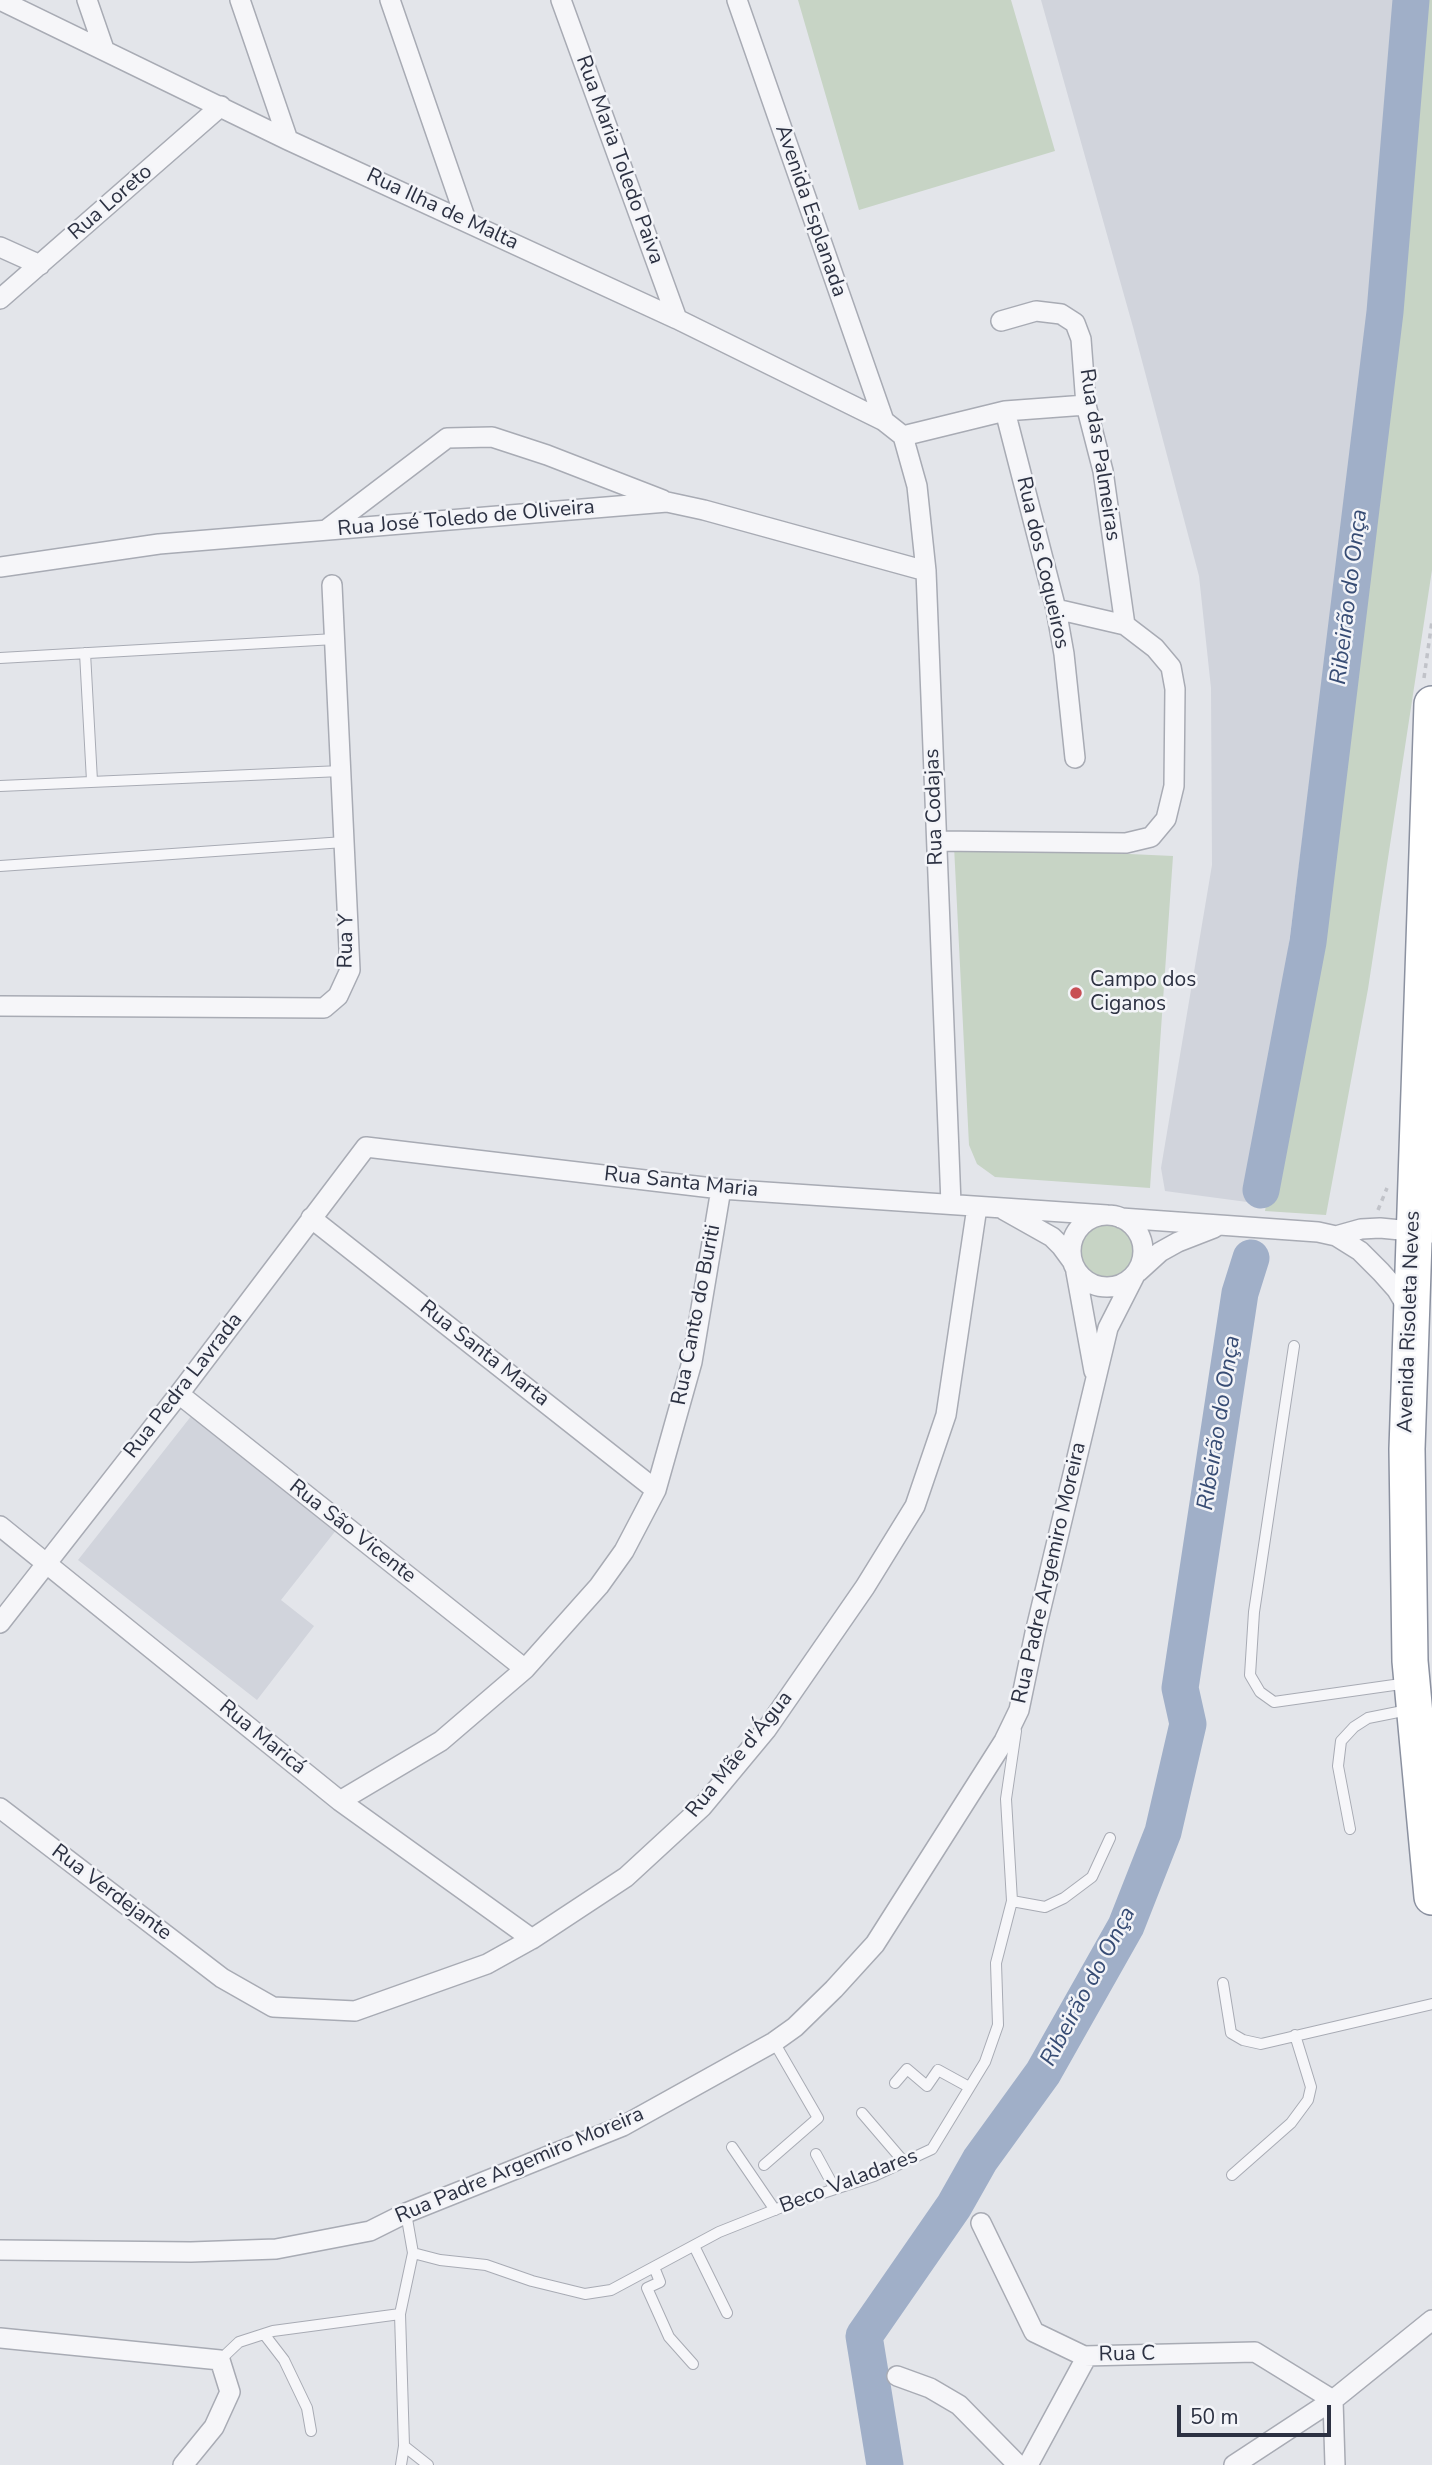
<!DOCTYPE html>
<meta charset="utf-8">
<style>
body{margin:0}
#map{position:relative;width:1432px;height:2465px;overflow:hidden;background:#e3e5ea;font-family:"Nunito Sans",sans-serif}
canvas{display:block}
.scale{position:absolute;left:1177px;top:2405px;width:154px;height:32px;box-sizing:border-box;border:4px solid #2c3142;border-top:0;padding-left:9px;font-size:21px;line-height:24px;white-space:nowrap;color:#2c3142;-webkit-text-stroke:5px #f3f4f8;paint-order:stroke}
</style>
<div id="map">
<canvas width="1432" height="2465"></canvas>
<div class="scale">50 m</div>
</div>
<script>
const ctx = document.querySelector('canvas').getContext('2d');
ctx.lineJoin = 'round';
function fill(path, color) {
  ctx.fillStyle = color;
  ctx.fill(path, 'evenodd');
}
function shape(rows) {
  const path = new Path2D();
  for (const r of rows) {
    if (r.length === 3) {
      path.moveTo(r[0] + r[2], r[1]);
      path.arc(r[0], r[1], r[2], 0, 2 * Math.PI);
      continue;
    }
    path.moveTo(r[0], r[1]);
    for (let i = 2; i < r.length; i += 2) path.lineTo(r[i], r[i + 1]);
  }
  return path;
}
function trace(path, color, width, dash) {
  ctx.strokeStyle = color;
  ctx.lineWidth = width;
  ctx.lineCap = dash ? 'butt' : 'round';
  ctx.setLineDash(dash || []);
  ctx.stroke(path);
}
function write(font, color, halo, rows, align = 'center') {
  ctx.font = font + ' "Nunito Sans",sans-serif';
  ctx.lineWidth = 5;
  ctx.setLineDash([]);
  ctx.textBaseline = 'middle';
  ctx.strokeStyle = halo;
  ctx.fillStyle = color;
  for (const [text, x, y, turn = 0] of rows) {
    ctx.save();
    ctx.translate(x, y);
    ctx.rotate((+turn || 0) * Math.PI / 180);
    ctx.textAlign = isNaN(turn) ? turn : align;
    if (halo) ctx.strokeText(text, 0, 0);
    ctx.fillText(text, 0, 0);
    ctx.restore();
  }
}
fill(shape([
 [1041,0,1399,0,1385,190,1284,983,1247,1202,1165,1191,1161,1168,1212,865,1211,688,1199,576,1133,327],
 [192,1415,337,1529,281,1600,314,1626,257,1700,78,1560]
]), '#d1d4dc');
fill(shape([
 [798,0,1011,0,1055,151,859,210],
 [1421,0,1432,0,1432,570,1368,989,1326,1215,1265,1211,1300,1018,1352,644,1396,292],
 [954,846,1173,856,1150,1188,995,1177,977,1164,969,1145],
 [1108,1252,30]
]), '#c7d4c5');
trace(shape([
 [1261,1190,1308,942,1385,312,1411,0],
 [885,2465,864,2336,954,2206,980,2160,1043,2073,1126,1926,1163,1832,1188,1724,1180,1688,1240,1293,1251,1258]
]), '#a0afc8', 37);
const lane = shape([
 [85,653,92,781],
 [0,658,335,639],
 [0,786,341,771],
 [0,866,344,842],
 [1294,1346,1254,1612,1250,1675,1260,1692,1274,1702,1408,1683],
 [1350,1829,1338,1766,1341,1741,1354,1727,1368,1718,1408,1710],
 [1012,1901,1045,1907,1064,1898,1092,1877,1110,1838],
 [1223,1983,1231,2033,1243,2040,1261,2044,1432,2004],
 [895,2083,907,2069,927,2086,938,2070,969,2087],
 [862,2113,904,2162],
 [732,2147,775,2210],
 [816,2154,835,2189],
 [764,2165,818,2118,774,2042],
 [1232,2175,1291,2123,1308,2100,1311,2087,1295,2035],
 [694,2246,727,2313],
 [413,2253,440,2260,486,2265,532,2281,585,2294,611,2290,719,2232,787,2205,874,2176,932,2149,985,2062,998,2025,996,1963,1012,1901,1006,1799,1016,1731],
 [654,2267,660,2282,647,2288,669,2337,693,2364],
 [264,2334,284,2360,307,2408,311,2431],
 [220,2360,239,2342,273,2331,400,2314],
 [404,2446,428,2465],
 [401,2465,404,2446,400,2314,413,2253,406,2213]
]);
const street = shape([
 [0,0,288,140,677,319,884,421,903,436,917,486,926,571,951,1204],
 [87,0,104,49],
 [240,0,288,140],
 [390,0,466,220],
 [561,0,677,319],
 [737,0,884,421],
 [0,247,40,265],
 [0,299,221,106],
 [1001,321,1036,311,1061,314,1075,323,1081,339,1086,405,1103,471,1125,625],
 [1005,411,1056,609,1064,654,1075,758],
 [903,436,1005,411,1086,405],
 [326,530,447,438,492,437,547,455,663,500],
 [0,567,159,544,667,502,704,510,926,571],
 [937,841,1126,843,1151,837,1166,819,1174,786,1175,689,1171,667,1155,648,1125,625,1056,609],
 [0,1006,324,1008,338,996,350,970,332,585],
 [1004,1210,1052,1237,1061,1246,1072,1261],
 [1107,1251,36],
 [311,1218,656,1490],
 [1121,1218,1318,1232,1336,1236,1360,1251,1381,1272,1397,1290,1409,1310],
 [1336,1236,1361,1229,1380,1228,1432,1233],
 [1076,1272,1094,1371],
 [1138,1272,1160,1252,1178,1242,1214,1228],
 [179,1394,525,1669],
 [0,1526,340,1801,532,1939],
 [0,1623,179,1394,366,1147,721,1189,1107,1215],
 [340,1801,441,1741,525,1669,599,1586,624,1551,656,1490,692,1362,721,1189],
 [0,1808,222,1978,273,2007,355,2011,487,1964,532,1939,626,1877,702,1807,766,1730,865,1587,915,1506,946,1415,977,1207],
 [981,2223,1034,2332,1084,2356,1255,2352,1333,2400,1335,2465],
 [0,2250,191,2252,276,2249,370,2231,406,2213,623,2126,774,2042,795,2027,834,1989,875,1944,1004,1741,1019,1710,1035,1633,1108,1328,1135,1275],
 [0,2338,220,2360,230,2392,214,2427,183,2465],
 [897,2376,930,2388,959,2405,1018,2465],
 [1028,2465,1087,2356],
 [1234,2465,1333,2400,1432,2320]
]);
const highway = shape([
 [1432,704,1407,1449,1410,1661,1432,1897]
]);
trace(lane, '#a8abb4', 12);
trace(street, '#a8abb4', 22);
trace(highway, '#8b91a0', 38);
trace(shape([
 [1424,678,1432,621],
 [1378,1210,1387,1188]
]), '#c1c3c9', 3.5, [5, 5]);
trace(lane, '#f6f6f9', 10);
trace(street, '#f6f6f9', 19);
trace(highway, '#fff', 35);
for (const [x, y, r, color] of [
 [1076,993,7,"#c84f54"]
]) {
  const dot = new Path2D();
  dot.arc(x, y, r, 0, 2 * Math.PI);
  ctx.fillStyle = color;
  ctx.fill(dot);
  trace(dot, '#f3f4f8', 2.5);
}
write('21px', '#2c3142', '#f3f4f8', [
 ["Rua Maria Toledo Paiva",619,160,70],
 ["Rua Loreto",111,203,-41],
 ["Rua Ilha de Malta",442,210,25],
 ["Avenida Esplanada",810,211,71],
 ["Rua das Palmeiras",1099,455,81],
 ["Rua José Toledo de Oliveira",466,519,-5],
 ["Rua dos Coqueiros",1042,563,77],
 ["Rua Codajas",935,807,-92],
 ["Rua Y",347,941,-89],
 ["Rua Santa Maria",681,1183,6],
 ["Rua Canto do Buriti",697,1315,-79],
 ["Avenida Risoleta Neves",1410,1322,-88],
 ["Rua Santa Marta",484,1354,38],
 ["Rua Pedra Lavrada",184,1386,-52],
 ["Rua São Vicente",352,1532,38],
 ["Rua Padre Argemiro Moreira",1050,1573,-77],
 ["Rua Maricá",262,1738,39],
 ["Rua Mãe d'Água",740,1755,-51],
 ["Rua Verdejante",111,1893,37],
 ["Rua Padre Argemiro Moreira",520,2166,-23],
 ["Beco Valadares",849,2182,-21],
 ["Rua C",1127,2355,-1]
]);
write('21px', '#2c3142', '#f3f4f8', [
 ["Campo dos",1090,981],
 ["Ciganos",1090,1005]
], 'left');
write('italic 23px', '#374c74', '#f3f4f8', [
 ["Ribeirão do Onça",1350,597,-83],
 ["Ribeirão do Onça",1220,1423,-81],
 ["Ribeirão do Onça",1089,1987,-62]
]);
</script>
